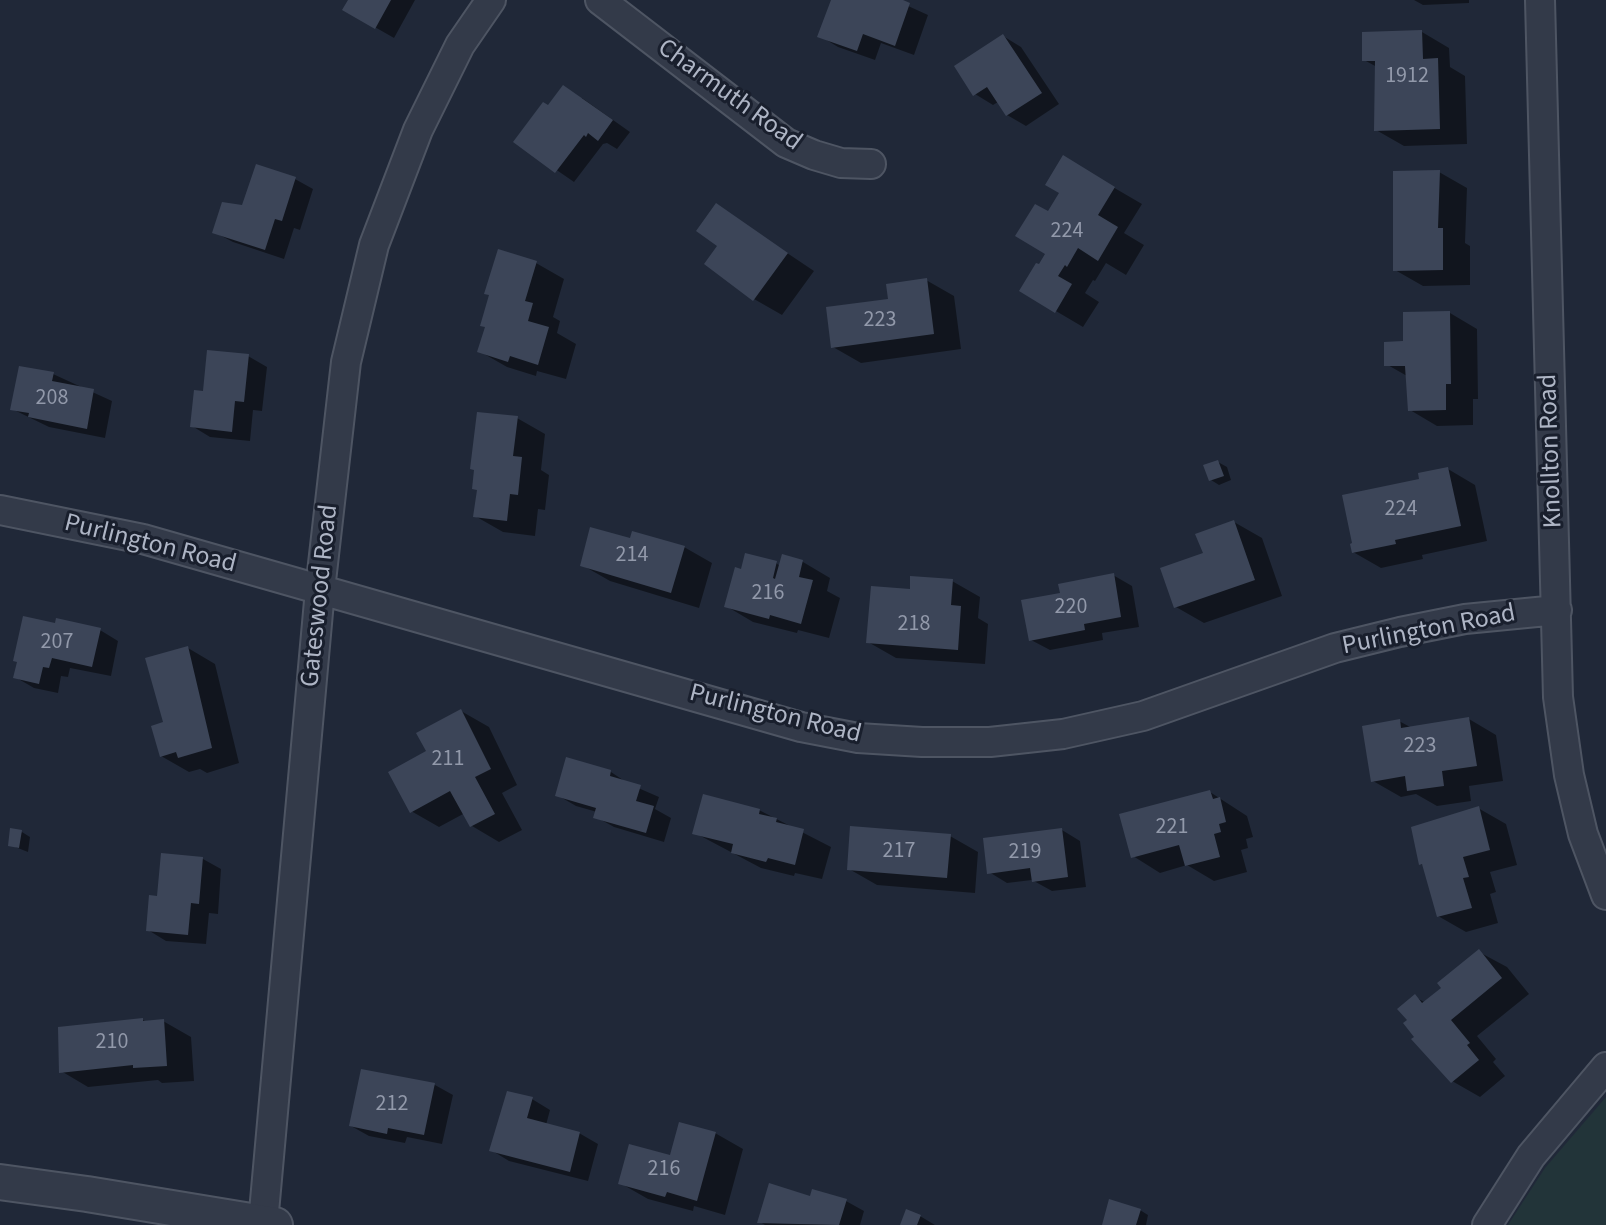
<!DOCTYPE html>
<style>
body{margin:0}
canvas{display:block;background:#202838}
</style>
<canvas width="1606" height="1225"></canvas>
<script>
const ctx = document.querySelector('canvas').getContext('2d');
ctx.lineJoin = 'round';
function fill(path, color) {
  ctx.fillStyle = color;
  ctx.fill(path, 'evenodd');
}
function shape(rows) {
  const path = new Path2D();
  for (const r of rows) {
    path.moveTo(r[0], r[1]);
    for (let i = 2; i < r.length; i += 2) path.lineTo(r[i], r[i + 1]);
  }
  return path;
}
function trace(path, color, width, dash) {
  ctx.strokeStyle = color;
  ctx.lineWidth = width;
  ctx.lineCap = dash ? 'butt' : 'round';
  ctx.setLineDash(dash || []);
  ctx.stroke(path);
}
function write(font, color, halo, rows, align = 'center') {
  ctx.font = font + ' "Source Sans 3",sans-serif';
  ctx.lineWidth = 6;
  ctx.setLineDash([]);
  ctx.textBaseline = 'middle';
  ctx.strokeStyle = halo;
  ctx.fillStyle = color;
  for (const [text, x, y, turn = 0] of rows) {
    ctx.save();
    ctx.translate(x, y);
    ctx.rotate((+turn || 0) * Math.PI / 180);
    ctx.textAlign = isNaN(turn) ? turn : align;
    if (halo) ctx.strokeText(text, 0, 0);
    ctx.fillText(text, 0, 0);
    ctx.restore();
  }
}
fill(shape([
 [1606,1097,1606,1225,1508,1225,1545,1168]
]), '#223439');
fill(shape([
 [350,0,415,0,394,38,345,10],
 [833,0,895,0,928,15,914,55,881,43,875,60,838,47,820,36],
 [1414,0,1469,0,1469,3,1423,5],
 [1422,32,1449,48,1450,67,1465,76,1467,144,1404,146,1376,130,1377,67,1364,60],
 [1003,36,1021,47,1059,104,1026,126,1007,115,998,102,993,105,975,94],
 [582,98,630,132,617,149,607,143,603,144,574,182,516,142,549,107],
 [1063,158,1142,204,1124,233,1144,245,1126,275,1106,263,1095,281,1093,280,1085,293,1099,302,1083,327,1022,291,1047,253,1049,214,1062,193],
 [1439,172,1467,188,1465,243,1470,246,1470,285,1423,286,1395,270],
 [295,179,313,189,300,230,294,228,284,259,233,242,214,232,244,207],
 [717,206,814,271,782,315,754,299,720,246],
 [536,263,564,279,553,317,560,321,557,333,576,344,566,379,537,371,536,376,507,367,479,351],
 [926,280,954,296,961,349,861,363,833,347],
 [1450,313,1477,329,1478,399,1473,399,1473,425,1437,426,1410,410,1407,376,1386,364],
 [248,356,267,367,262,411,253,410,250,441,210,437,192,426,204,393],
 [53,374,112,401,105,438,49,427,12,409],
 [517,418,545,434,541,470,549,475,545,510,538,509,535,536,503,532,475,516],
 [1218,462,1227,467,1231,480,1219,485,1211,480],
 [1448,469,1475,485,1487,541,1422,555,1423,559,1381,568,1353,552,1422,480],
 [1234,522,1262,538,1282,596,1204,623,1176,607,1205,554],
 [631,540,684,547,712,563,699,608,610,581,582,565],
 [783,557,803,562,830,578,827,591,840,598,829,638,798,630,797,633,753,622,726,606,742,571,776,563,780,566],
 [1113,575,1132,586,1139,627,1102,633,1103,640,1050,650,1031,640,1062,594],
 [952,581,980,597,978,618,988,624,985,664,896,658,868,642,911,591],
 [100,630,118,641,111,676,70,668,68,677,61,676,58,693,34,688,15,677],
 [188,648,215,664,239,763,207,773,200,769,189,772,161,756,165,723],
 [461,711,489,727,517,785,502,793,522,830,499,842,472,826,465,813,439,827,411,811,428,751],
 [1469,719,1496,735,1503,781,1469,786,1471,801,1437,806,1416,794,1401,797,1373,781,1399,721,1412,728],
 [611,772,629,784,659,797,655,809,671,818,664,842,614,827,596,817,597,812,576,806,557,795],
 [1210,792,1247,816,1253,837,1246,839,1248,848,1241,850,1247,872,1214,881,1187,865,1160,873,1133,856],
 [1478,808,1506,824,1517,865,1490,872,1496,892,1490,894,1498,923,1466,932,1438,916,1425,866,1421,864],
 [759,810,831,847,822,879,795,873,794,876,761,868,695,833],
 [1062,830,1080,841,1086,887,1052,891,1032,880,1007,883,989,872],
 [22,832,30,837,28,852,10,845],
 [950,836,978,852,975,893,877,885,849,869],
 [162,855,203,859,221,869,218,914,209,913,206,944,166,941,148,930,158,898],
 [1479,952,1507,967,1529,994,1477,1036,1496,1059,1493,1062,1505,1076,1480,1097,1452,1081,1417,1037,1410,1020,1415,997,1426,1003],
 [143,1020,148,1023,163,1021,191,1037,194,1081,162,1083,158,1080,88,1087,61,1071],
 [435,1085,453,1095,442,1144,407,1137,405,1143,369,1136,351,1126],
 [532,1099,550,1110,546,1125,579,1133,598,1144,588,1181,509,1161,491,1150],
 [715,1133,743,1149,725,1215,694,1206,693,1211,648,1199,620,1183],
 [811,1198,846,1201,864,1211,860,1225,765,1225,760,1222],
 [1140,1210,1148,1215,1146,1225,1104,1225],
 [920,1216,935,1225,902,1225]
]), '#0007');
fill(shape([
 [348,0,391,0,375,29,342,10],
 [831,0,903,0,910,3,895,46,863,34,857,51,817,37],
 [1422,30,1423,59,1438,58,1440,129,1374,131,1375,61,1362,61,1362,32],
 [1003,34,1042,93,1006,116,987,87,973,96,954,66],
 [563,85,613,120,598,141,588,133,586,137,584,135,555,173,513,142,543,102,548,105],
 [1063,155,1115,187,1098,215,1118,227,1098,261,1078,248,1067,267,1065,265,1058,276,1072,284,1055,313,1019,291,1036,263,1039,264,1045,254,1015,236,1035,204,1048,211,1059,193,1045,185],
 [256,164,296,177,282,221,275,219,265,250,212,233,222,202,242,205],
 [1440,170,1438,228,1443,228,1443,270,1393,271,1393,171],
 [716,203,788,253,753,301,704,264,717,246,696,231],
 [498,249,537,261,525,301,533,303,528,321,549,327,538,365,510,356,508,362,477,352,485,327,480,326,489,295,484,294],
 [927,278,934,334,831,348,826,307,888,299,886,284],
 [1450,311,1451,384,1446,384,1446,410,1408,411,1405,366,1384,366,1384,342,1403,341,1403,312],
 [207,350,249,354,244,402,235,401,232,432,190,427,194,390,203,391],
 [19,366,54,372,52,381,94,389,87,429,28,417,29,413,10,410],
 [477,412,518,416,513,456,522,457,518,495,510,494,507,521,473,517,477,490,472,489,474,470,470,469],
 [1218,460,1224,476,1209,481,1203,465],
 [1448,467,1461,526,1395,540,1396,544,1352,553,1350,544,1352,543,1342,495,1419,479,1418,473],
 [1234,520,1255,580,1174,608,1160,568,1203,553,1195,534],
 [590,527,630,538,632,531,685,546,671,593,580,566],
 [745,553,777,561,773,578,775,579,782,554,803,560,799,577,813,580,801,624,770,615,769,619,724,607,735,567,741,569],
 [1114,573,1121,617,1084,624,1085,630,1029,641,1021,600,1060,593,1058,584],
 [910,576,953,579,951,605,961,606,958,650,866,643,871,586,910,589],
 [23,616,55,623,56,618,101,628,92,667,52,658,49,668,43,667,39,684,13,678,17,662,13,661],
 [188,646,212,748,178,758,176,752,160,757,151,726,163,722,145,658],
 [461,709,491,769,475,777,495,814,470,827,450,791,410,813,388,772,426,751,416,733],
 [1469,717,1477,766,1442,771,1444,786,1407,791,1405,776,1371,782,1362,726,1400,719,1401,728],
 [566,757,611,770,610,776,641,785,636,801,654,806,646,833,593,818,596,808,555,796],
 [1210,790,1213,799,1220,797,1226,822,1219,824,1221,832,1214,834,1220,857,1185,866,1179,845,1131,858,1119,814],
 [703,794,760,809,759,814,777,818,776,822,804,829,795,865,768,858,766,862,731,853,733,844,692,834],
 [1479,806,1490,850,1463,857,1469,877,1463,878,1472,908,1437,917,1422,864,1419,865,1411,827],
 [850,826,951,834,947,878,847,870],
 [10,828,22,830,19,848,8,846],
 [1062,828,1068,877,1032,882,1030,868,987,874,983,838],
 [161,853,203,857,199,904,191,903,188,935,146,931,149,895,157,896],
 [1479,949,1502,978,1451,1020,1470,1043,1467,1045,1479,1060,1451,1083,1411,1039,1414,1037,1403,1023,1407,1020,1397,1009,1415,994,1422,1003,1441,988,1437,983],
 [143,1018,143,1021,164,1019,167,1066,133,1068,133,1065,59,1073,58,1027],
 [361,1069,435,1083,424,1135,388,1128,387,1134,349,1126],
 [507,1091,533,1097,527,1118,580,1132,570,1172,489,1151],
 [679,1122,716,1132,697,1201,667,1192,665,1197,618,1184,629,1144,670,1155],
 [769,1183,810,1196,812,1189,847,1199,839,1225,757,1223],
 [1109,1199,1141,1209,1136,1225,1102,1225],
 [906,1209,921,1215,917,1225,900,1225]
]), '#3c4558');
const minor = shape([
 [600,0,786,143,814,155,841,163,871,164],
 [1540,0,1558,697,1569,775,1583,834,1606,895],
 [0,510,143,539,801,727,858,738,922,742,990,742,1063,734,1143,716,1335,648,1400,632,1465,619,1557,610],
 [263,1223,320,590,346,362,374,245,418,130,460,45,491,0],
 [1487,1225,1531,1156,1606,1067]
]);
const tertiary = shape([
 [0,1182,87,1194,275,1225]
]);
trace(minor, '#4e5563', 32);
trace(tertiary, '#4e5563', 38);
trace(minor, '#333a49', 28);
trace(tertiary, '#333a49', 34);
write('22px', '#9299aa', null, [
 ["1912",1407,77],
 ["224",1067,232],
 ["223",880,321],
 ["208",52,399],
 ["224",1401,510],
 ["214",632,556],
 ["216",768,594],
 ["220",1071,608],
 ["218",914,625],
 ["207",57,643],
 ["223",1420,747],
 ["211",448,760],
 ["221",1172,828],
 ["217",899,852],
 ["219",1025,853],
 ["210",112,1043],
 ["212",392,1105],
 ["216",664,1170]
]);
write('26px', '#aeb5c5', '#191f2d', [
 ["Charmuth Road",729,96,36],
 ["Knollton Road",1552,451,-92],
 ["Purlington Road",150,545,14],
 ["Gateswood Road",321,596,-84],
 ["Purlington Road",1429,631,-11],
 ["Purlington Road",775,715,14]
]);
</script>
